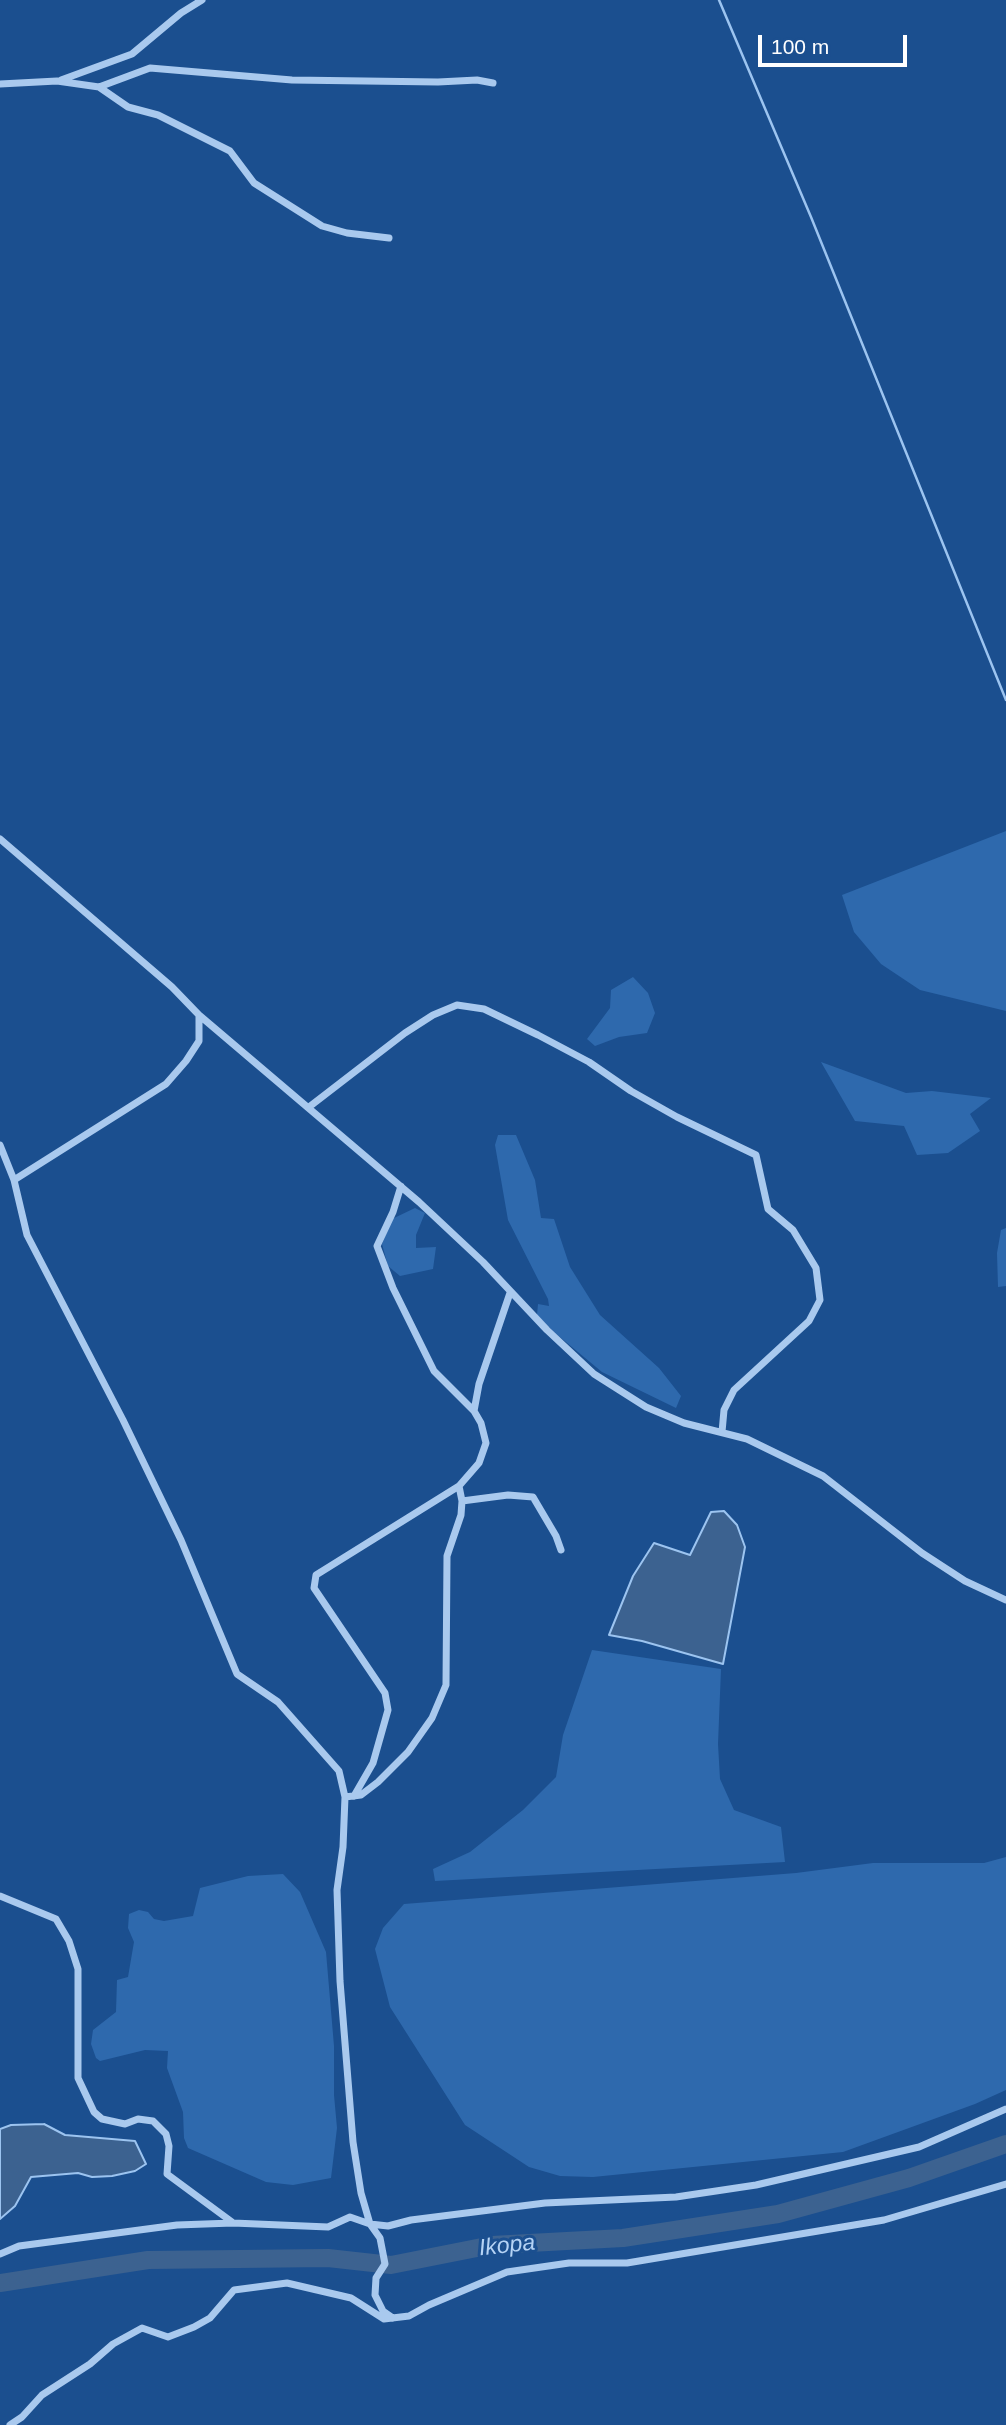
<!DOCTYPE html>
<style>
body{margin:0}
#map{position:relative;width:1006px;height:2425px;overflow:hidden;background:#1b4f8f;font-family:Arial,sans-serif}
canvas{display:block}
.scale{position:absolute;left:758px;top:35px;width:149px;height:32px;box-sizing:border-box;border:4px solid #fff;border-top:0;padding-left:9px;font-size:21px;line-height:24px;white-space:nowrap;color:#fff;-webkit-text-stroke:5px #1b4f8f;paint-order:stroke}
</style>
<div id="map">
<canvas width="1006" height="2425"></canvas>
<div class="scale">100 m</div>
</div>
<script>
const ctx = document.querySelector('canvas').getContext('2d');
ctx.lineJoin = 'round';
function fill(path, color) {
  ctx.fillStyle = color;
  ctx.fill(path, 'evenodd');
}
function shape(rows) {
  const path = new Path2D();
  for (const r of rows) {
    path.moveTo(r[0], r[1]);
    for (let i = 2; i < r.length; i += 2) path.lineTo(r[i], r[i + 1]);
  }
  return path;
}
function trace(path, color, width, dash) {
  ctx.strokeStyle = color;
  ctx.lineWidth = width;
  ctx.lineCap = dash ? 'butt' : 'round';
  ctx.setLineDash(dash || []);
  ctx.stroke(path);
}
function write(font, color, halo, rows, align = 'center') {
  ctx.font = font + ' Arial,sans-serif';
  ctx.lineWidth = 6;
  ctx.setLineDash([]);
  ctx.textBaseline = 'middle';
  ctx.strokeStyle = halo;
  ctx.fillStyle = color;
  for (const [text, x, y, turn = 0] of rows) {
    ctx.save();
    ctx.translate(x, y);
    ctx.rotate((+turn || 0) * Math.PI / 180);
    ctx.textAlign = isNaN(turn) ? turn : align;
    if (halo) ctx.strokeText(text, 0, 0);
    ctx.fillText(text, 0, 0);
    ctx.restore();
  }
}
fill(shape([
 [1006,831,1006,1011,920,990,881,964,854,932,842,895],
 [633,977,648,993,655,1013,647,1033,619,1037,595,1046,587,1039,610,1008,611,990],
 [821,1062,906,1093,932,1091,991,1098,970,1114,980,1131,948,1153,917,1155,904,1126,855,1121],
 [498,1135,516,1135,535,1180,541,1218,554,1219,570,1267,600,1315,659,1368,681,1396,676,1408,602,1372,555,1333,537,1315,538,1304,549,1306,548,1299,508,1220,495,1145],
 [415,1208,425,1213,416,1235,416,1248,436,1247,433,1269,400,1276,388,1266,382,1244,392,1219],
 [1006,1228,1006,1286,998,1287,997,1253,1001,1230],
 [592,1650,721,1669,718,1744,720,1779,734,1810,781,1827,785,1862,435,1881,433,1869,470,1852,523,1810,556,1777,563,1735],
 [1006,1857,1006,2090,975,2104,843,2152,593,2177,560,2176,529,2167,465,2125,390,2007,375,1949,383,1928,404,1904,796,1873,873,1863,984,1863],
 [283,1874,300,1892,326,1952,334,2046,334,2095,337,2128,331,2178,293,2185,266,2182,188,2148,184,2138,183,2112,167,2068,168,2051,145,2050,100,2061,96,2058,91,2044,93,2030,116,2012,117,1980,128,1977,134,1942,128,1928,129,1914,139,1910,148,1912,154,1919,164,1921,193,1916,200,1888,248,1876]
]), '#2e69ad');
const water = shape([
 [724,1511,737,1525,745,1547,723,1664,642,1641,609,1635,633,1576,654,1543,690,1555,711,1512,724,1511],
 [44,2124,65,2135,135,2141,146,2164,135,2171,112,2176,92,2177,78,2173,31,2177,15,2206,0,2219,0,2129,11,2125,44,2124]
]);
fill(water, '#3c6290');
trace(water, '#9cc4f0', 2);
trace(shape([
 [719,0,811,217,1006,700]
]), '#9cc4f0', 2.5);
trace(shape([
 [0,2283,148,2260,328,2258,391,2265,492,2245,623,2238,778,2214,909,2178,1006,2144]
]), '#3c6290', 18);
trace(shape([
 [61,80,132,54,181,13,202,0],
 [0,84,57,81,99,87,150,68,292,80,438,82,477,80,493,83],
 [99,87,128,107,158,115,230,151,254,183,322,226,347,233,389,238],
 [0,839,172,987,199,1015,419,1202,483,1262,547,1330,594,1374,646,1407,684,1423,747,1439,823,1476,922,1553,965,1581,1006,1600],
 [309,1107,405,1033,433,1015,457,1005,484,1009,538,1035,589,1062,631,1091,677,1117,756,1155,768,1209,793,1230,816,1268,820,1300,809,1321,734,1390,724,1410,722,1432],
 [0,1145,14,1180,27,1235,123,1420,181,1540,237,1674,278,1702,339,1771,345,1797,343,1847,337,1890,340,1981,353,2142,361,2193,370,2224,380,2238,385,2264,376,2278,375,2295,383,2311,393,2318],
 [14,1180,166,1084,186,1061,199,1041,199,1015],
 [401,1186,393,1212,377,1246,393,1288,434,1371,474,1411],
 [462,1501,508,1495,533,1497,556,1536,561,1550],
 [354,1796,373,1763,388,1710,385,1693,314,1588,316,1575,459,1486],
 [345,1797,361,1795,378,1782,408,1752,432,1718,446,1685,447,1556,461,1515,462,1501,459,1486,479,1463,486,1443,481,1423,474,1411,479,1384,510,1293],
 [0,1896,56,1919,69,1941,78,1969,78,2078,94,2112,102,2119,125,2124,138,2119,153,2121,166,2134,169,2146,167,2174,232,2222],
 [0,2254,19,2246,177,2225,233,2223,328,2227,350,2217,370,2224,388,2226,411,2220,545,2203,676,2197,756,2185,919,2147,1006,2109],
 [10,2425,22,2417,42,2395,90,2364,113,2344,142,2328,168,2337,194,2327,210,2318,234,2290,287,2283,351,2298,384,2319,409,2316,429,2305,507,2272,569,2263,627,2263,884,2220,1006,2184]
]), '#a9c9ee', 7);
write('italic 23px', '#b5d3f5', '#1b4f8f', [
 ["Ikopa",507,2246,-6]
]);
</script>
